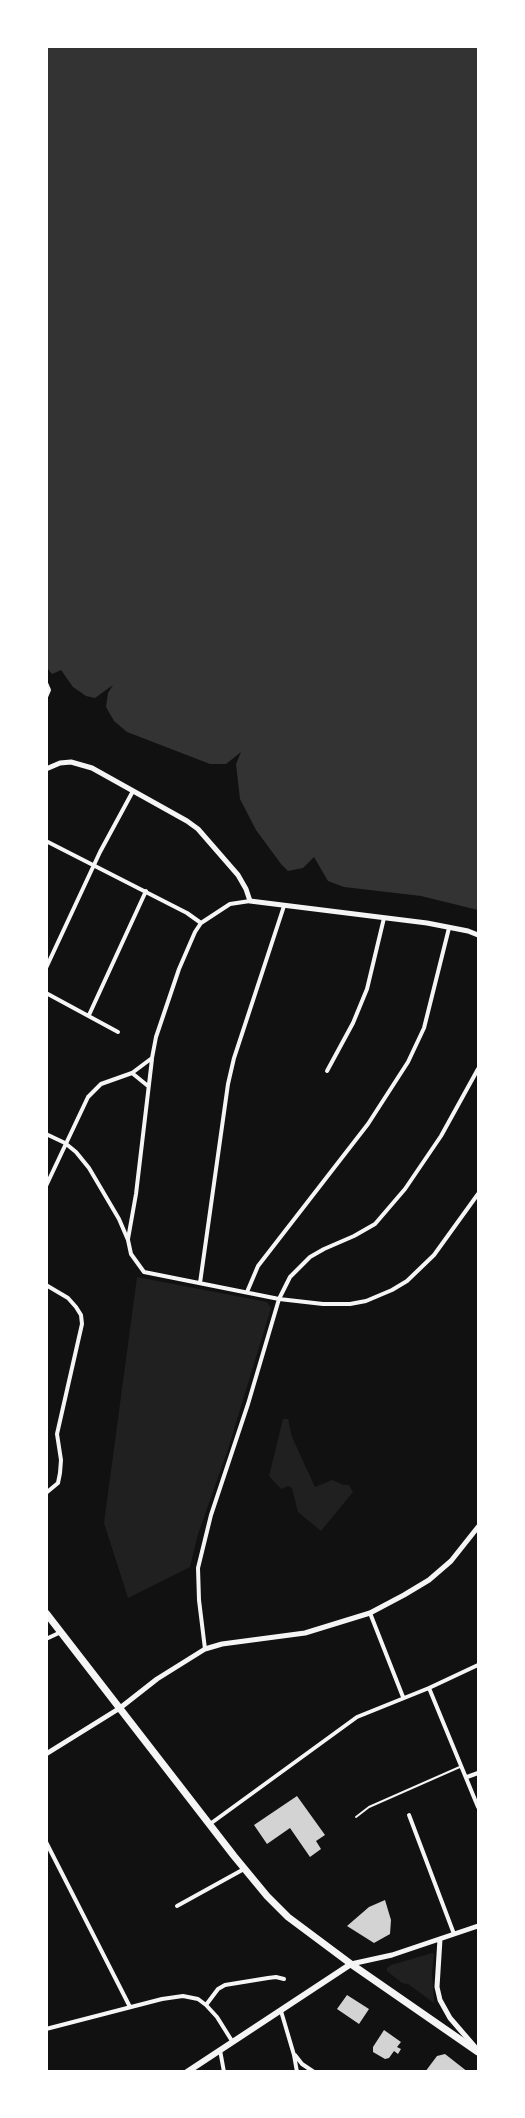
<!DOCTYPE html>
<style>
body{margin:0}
#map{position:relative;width:525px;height:2118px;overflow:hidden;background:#111;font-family:Quicksand,sans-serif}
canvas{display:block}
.frame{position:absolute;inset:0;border:48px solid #fff;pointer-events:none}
</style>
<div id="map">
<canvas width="525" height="2118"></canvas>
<div class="frame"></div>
</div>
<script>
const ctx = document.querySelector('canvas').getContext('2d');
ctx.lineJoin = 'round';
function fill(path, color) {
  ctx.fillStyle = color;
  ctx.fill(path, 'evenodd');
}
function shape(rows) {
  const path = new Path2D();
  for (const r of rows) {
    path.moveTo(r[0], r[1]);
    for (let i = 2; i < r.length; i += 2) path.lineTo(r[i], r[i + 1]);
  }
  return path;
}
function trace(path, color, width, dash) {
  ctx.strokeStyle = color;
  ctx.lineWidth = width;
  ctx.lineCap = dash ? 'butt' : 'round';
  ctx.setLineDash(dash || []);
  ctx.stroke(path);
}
fill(shape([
 [137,1277,267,1302,271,1308,228,1449,198,1534,190,1567,128,1598,104,1523],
 [283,1419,288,1419,292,1437,315,1487,332,1480,344,1485,349,1485,353,1492,321,1531,298,1512,292,1488,288,1486,281,1489,269,1476],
 [432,1953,434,1954,432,1973,434,2003,408,1984,402,1983,387,1971,387,1968,391,1965]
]), '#202020');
fill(shape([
 [46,47,478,47,478,910,421,896,344,887,328,881,314,857,303,868,288,871,281,864,256,830,240,799,236,764,241,752,226,764,210,764,127,732,114,721,106,707,108,693,113,685,95,698,86,696,73,687,61,670,52,674,47,668]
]), '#333');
fill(shape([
 [297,1796,325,1835,316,1841,321,1849,310,1857,290,1828,267,1844,254,1825],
 [385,1900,391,1920,390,1934,374,1943,347,1926,369,1907],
 [347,1995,369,2009,359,2024,337,2009],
 [384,2030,401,2042,397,2047,401,2049,398,2054,394,2051,389,2058,385,2059,373,2052,373,2047],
 [445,2054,468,2072,425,2072,437,2056]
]), '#d3d3d3');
trace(shape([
 [356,1817,369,1807,462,1766]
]), '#f5f5f5', 2);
trace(shape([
 [46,683,49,690,46,697],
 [46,841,187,913,201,923],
 [46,968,100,852,133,791],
 [46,993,118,1032],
 [89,1015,146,891],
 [327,1071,353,1023,367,989,384,918],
 [132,1073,148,1086],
 [46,1134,65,1143,76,1152,89,1168,119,1219,128,1240,131,1254,144,1272,279,1299,323,1304,350,1304,366,1301,392,1290,407,1281,434,1255,478,1194],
 [46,1186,88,1097,101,1084,132,1073,152,1058,156,1037,179,969,195,932,201,923,230,904,250,901],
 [128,1239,136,1194,152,1059],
 [200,1283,228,1084,234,1058,284,906],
 [46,1285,68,1298,76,1307,81,1315,82,1324,57,1434,61,1460,60,1473,58,1483,46,1493],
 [247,1292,258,1266,368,1124,408,1062,424,1028,449,928],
 [370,1613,403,1697],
 [46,1639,61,1632],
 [205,1649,199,1600,198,1568,211,1515,248,1404,279,1299,290,1277,310,1257,324,1249,354,1236,375,1224,405,1189,441,1136,478,1069],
 [429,1688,478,1665],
 [467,1777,478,1773],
 [409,1815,454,1934],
 [210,1824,357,1717,429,1688,478,1807],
 [46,1842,130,2007],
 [177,1906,244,1869],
 [206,2005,218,1989,225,1985,268,1978,276,1977,284,1979],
 [281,2011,294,2055,297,2072],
 [46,2029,162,1999,183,1996,198,1999,206,2005,217,2017,232,2041],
 [220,2050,224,2072],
 [295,2055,302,2064,314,2072]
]), '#f5f5f5', 4);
trace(shape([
 [46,769,60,763,71,762,92,768,187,821,198,829,238,875,246,889,250,901,427,923,468,931,478,935],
 [46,1754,120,1708,157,1679,205,1649,222,1644,305,1633,370,1613,404,1595,429,1580,451,1561,478,1527],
 [440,1939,437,1987,440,2000,450,2018,475,2047],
 [351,1964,392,1955,478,1926]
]), '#f5f5f5', 5);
trace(shape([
 [187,2072,351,1964]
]), '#f5f5f5', 6);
trace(shape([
 [46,1613,234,1856,267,1896,288,1917,351,1964,478,2052]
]), '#f5f5f5', 7);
</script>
